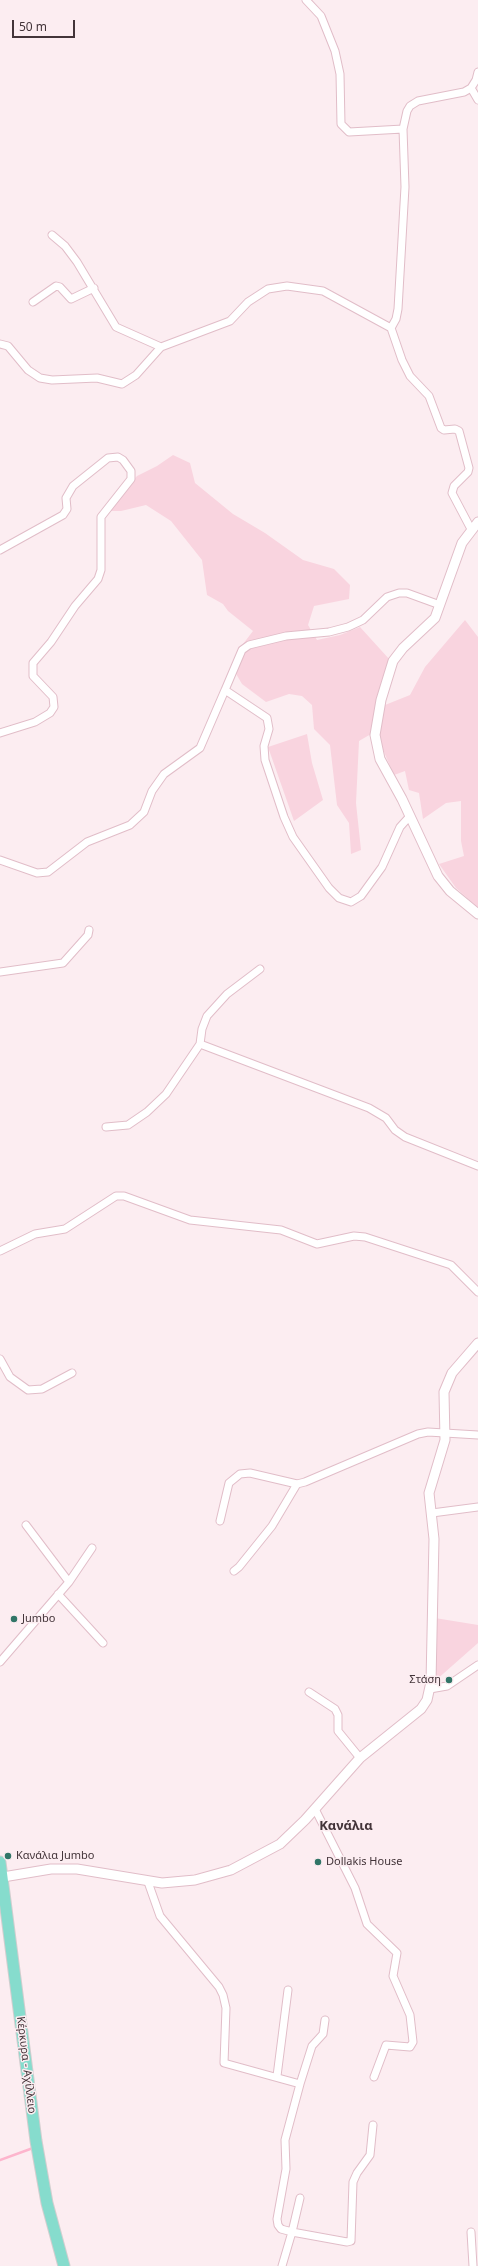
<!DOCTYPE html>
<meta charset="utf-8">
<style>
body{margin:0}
#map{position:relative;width:478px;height:2266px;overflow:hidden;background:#fcedf1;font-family:"Noto Sans",sans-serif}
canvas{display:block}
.scale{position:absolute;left:12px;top:20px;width:63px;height:18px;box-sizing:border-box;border:2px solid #433439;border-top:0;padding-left:5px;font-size:12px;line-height:14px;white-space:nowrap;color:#433439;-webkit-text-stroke:3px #fcedf1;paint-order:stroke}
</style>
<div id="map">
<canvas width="478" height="2266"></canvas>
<div class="scale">50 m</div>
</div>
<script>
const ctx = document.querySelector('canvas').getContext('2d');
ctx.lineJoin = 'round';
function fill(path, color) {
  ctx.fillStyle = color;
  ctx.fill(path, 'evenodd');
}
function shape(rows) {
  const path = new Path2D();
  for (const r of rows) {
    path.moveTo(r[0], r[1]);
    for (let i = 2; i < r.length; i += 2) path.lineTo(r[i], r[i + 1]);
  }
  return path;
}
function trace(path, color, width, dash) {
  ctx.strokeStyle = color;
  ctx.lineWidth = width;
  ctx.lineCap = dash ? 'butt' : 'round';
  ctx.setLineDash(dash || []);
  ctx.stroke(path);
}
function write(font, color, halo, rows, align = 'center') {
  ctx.font = font + ' "Noto Sans",sans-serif';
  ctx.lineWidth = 3;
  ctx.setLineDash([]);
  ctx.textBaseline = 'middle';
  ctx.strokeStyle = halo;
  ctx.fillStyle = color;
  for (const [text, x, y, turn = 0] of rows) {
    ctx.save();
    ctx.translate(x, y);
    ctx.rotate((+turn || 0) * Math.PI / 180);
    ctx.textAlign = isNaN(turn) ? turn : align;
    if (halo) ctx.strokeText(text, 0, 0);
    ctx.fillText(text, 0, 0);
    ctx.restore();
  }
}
fill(shape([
 [173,455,190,463,195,483,233,514,265,533,303,560,334,569,350,585,349,599,314,606,308,625,317,640,340,635,360,627,390,660,371,734,359,741,356,803,361,850,351,854,349,823,337,805,330,745,314,729,312,705,302,696,289,694,266,702,242,684,235,672,243,644,253,631,228,611,223,604,207,595,202,560,171,521,146,505,121,511,108,511,137,476,157,466],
 [465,620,478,637,478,908,456,888,439,864,464,856,461,841,461,801,446,803,423,819,419,793,409,790,405,771,394,775,380,743,379,734,385,705,410,695,425,667],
 [307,734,312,763,323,800,294,821,268,747],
 [435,1618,478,1625,478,1643,435,1681]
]), '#f9d4df');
trace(shape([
 [0,2160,33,2148]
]), '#fdb5cd', 2.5);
const minor = shape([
 [306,0,321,16,335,51,340,74,341,124,349,132,403,129,407,111,410,106,418,101,464,92,471,88,476,80,478,72],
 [471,88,478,100],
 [52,235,65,246,77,262,116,327,161,347],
 [33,302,56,286,60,287,71,299,94,288],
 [391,328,396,319,398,309,405,187,403,129],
 [0,344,8,346,28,370,40,378,52,380,97,378,122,384,136,375,161,347,230,321,248,302,268,289,287,286,323,291,391,328,402,360,410,376,429,396,441,428,444,430,455,429,459,431,469,468,468,472,454,486,452,493,471,529],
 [0,550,63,515,67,509,66,498,73,486,108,458,118,457,123,460,131,471,131,479,101,517,101,570,98,579,75,606,51,642,33,663,33,676,53,697,54,707,50,713,35,722,0,733],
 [225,690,242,650,249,645,286,636,329,632,348,627,363,620,387,597,399,593,407,593,440,605],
 [0,860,37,873,48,872,87,842,130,825,144,812,152,791,164,774,200,748,225,690,267,718,269,729,264,746,265,760,284,817,293,837,329,888,339,898,351,902,361,896,382,867,400,827,410,816],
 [260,969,227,994,207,1016,202,1029,200,1044,369,1108,386,1118,395,1130,405,1137,478,1166],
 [0,972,63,963,88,935,89,930],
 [106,1127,128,1125,147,1112,166,1094,200,1044],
 [0,1251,35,1234,65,1229,116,1196,124,1196,190,1220,281,1230,317,1244,354,1236,365,1237,451,1265,478,1292],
 [0,1359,10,1377,28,1390,42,1389,72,1373],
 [432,1513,478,1507],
 [220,1521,229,1483,240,1474,250,1473,297,1484,305,1482,418,1434,428,1432,478,1435],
 [26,1525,69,1582],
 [234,1571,239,1567,272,1526,297,1484],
 [58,1594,103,1643],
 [0,1662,69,1582,92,1548],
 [430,1689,447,1686,478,1665],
 [309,1692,335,1709,338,1715,338,1731,360,1758],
 [315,1809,355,1888,367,1924,397,1953,393,1976,410,2015,413,2042,410,2047,386,2045,374,2077],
 [148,1882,160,1916,219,1987,223,1995,226,2008,224,2063,300,2084,285,2140,286,2169,277,2219,278,2225,281,2229,292,2232,282,2266],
 [277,2076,288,1990],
 [300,2084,312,2046,323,2034,325,2020],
 [300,2198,292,2232,347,2242,351,2241,353,2182,357,2173,370,2155,373,2125],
 [471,2232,473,2266]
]);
const tertiary = shape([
 [478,522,462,543,435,618,403,648,393,661,381,700,375,735,380,759,402,799,438,876,450,891,478,914],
 [3,1877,51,1869,77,1869,162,1883,195,1880,231,1870,280,1844,305,1820,360,1758,421,1709,427,1700,431,1682,434,1539,429,1493,445,1440,444,1392,452,1373,478,1343]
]);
const primary = shape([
 [0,1862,36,2141,47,2203,64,2266]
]);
trace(minor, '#e1bdc8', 9);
trace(tertiary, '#e1bdc8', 11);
trace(primary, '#d2cecf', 13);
trace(minor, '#fff', 7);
trace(tertiary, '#fff', 9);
trace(primary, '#86dccd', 11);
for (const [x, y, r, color] of [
 [14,1619,4,"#317567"],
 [449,1680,4,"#317567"],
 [8,1856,4,"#317567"],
 [318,1862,4,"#317567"]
]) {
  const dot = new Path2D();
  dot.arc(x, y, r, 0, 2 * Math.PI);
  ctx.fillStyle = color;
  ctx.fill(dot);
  trace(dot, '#fcedf1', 1.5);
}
write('11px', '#433439', '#fcedf1', [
 ["Jumbo",22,1619],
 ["Στάση",441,1680,"right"],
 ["Κανάλια Jumbo",16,1856],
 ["Dollakis House",326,1862]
], 'left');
write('11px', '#433439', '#fcedf1', [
 ["Κέρκυρα - Αχίλλειο",26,2065,83]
]);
write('bold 13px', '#433439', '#fcedf1', [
 ["Κανάλια",346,1826]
]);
</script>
